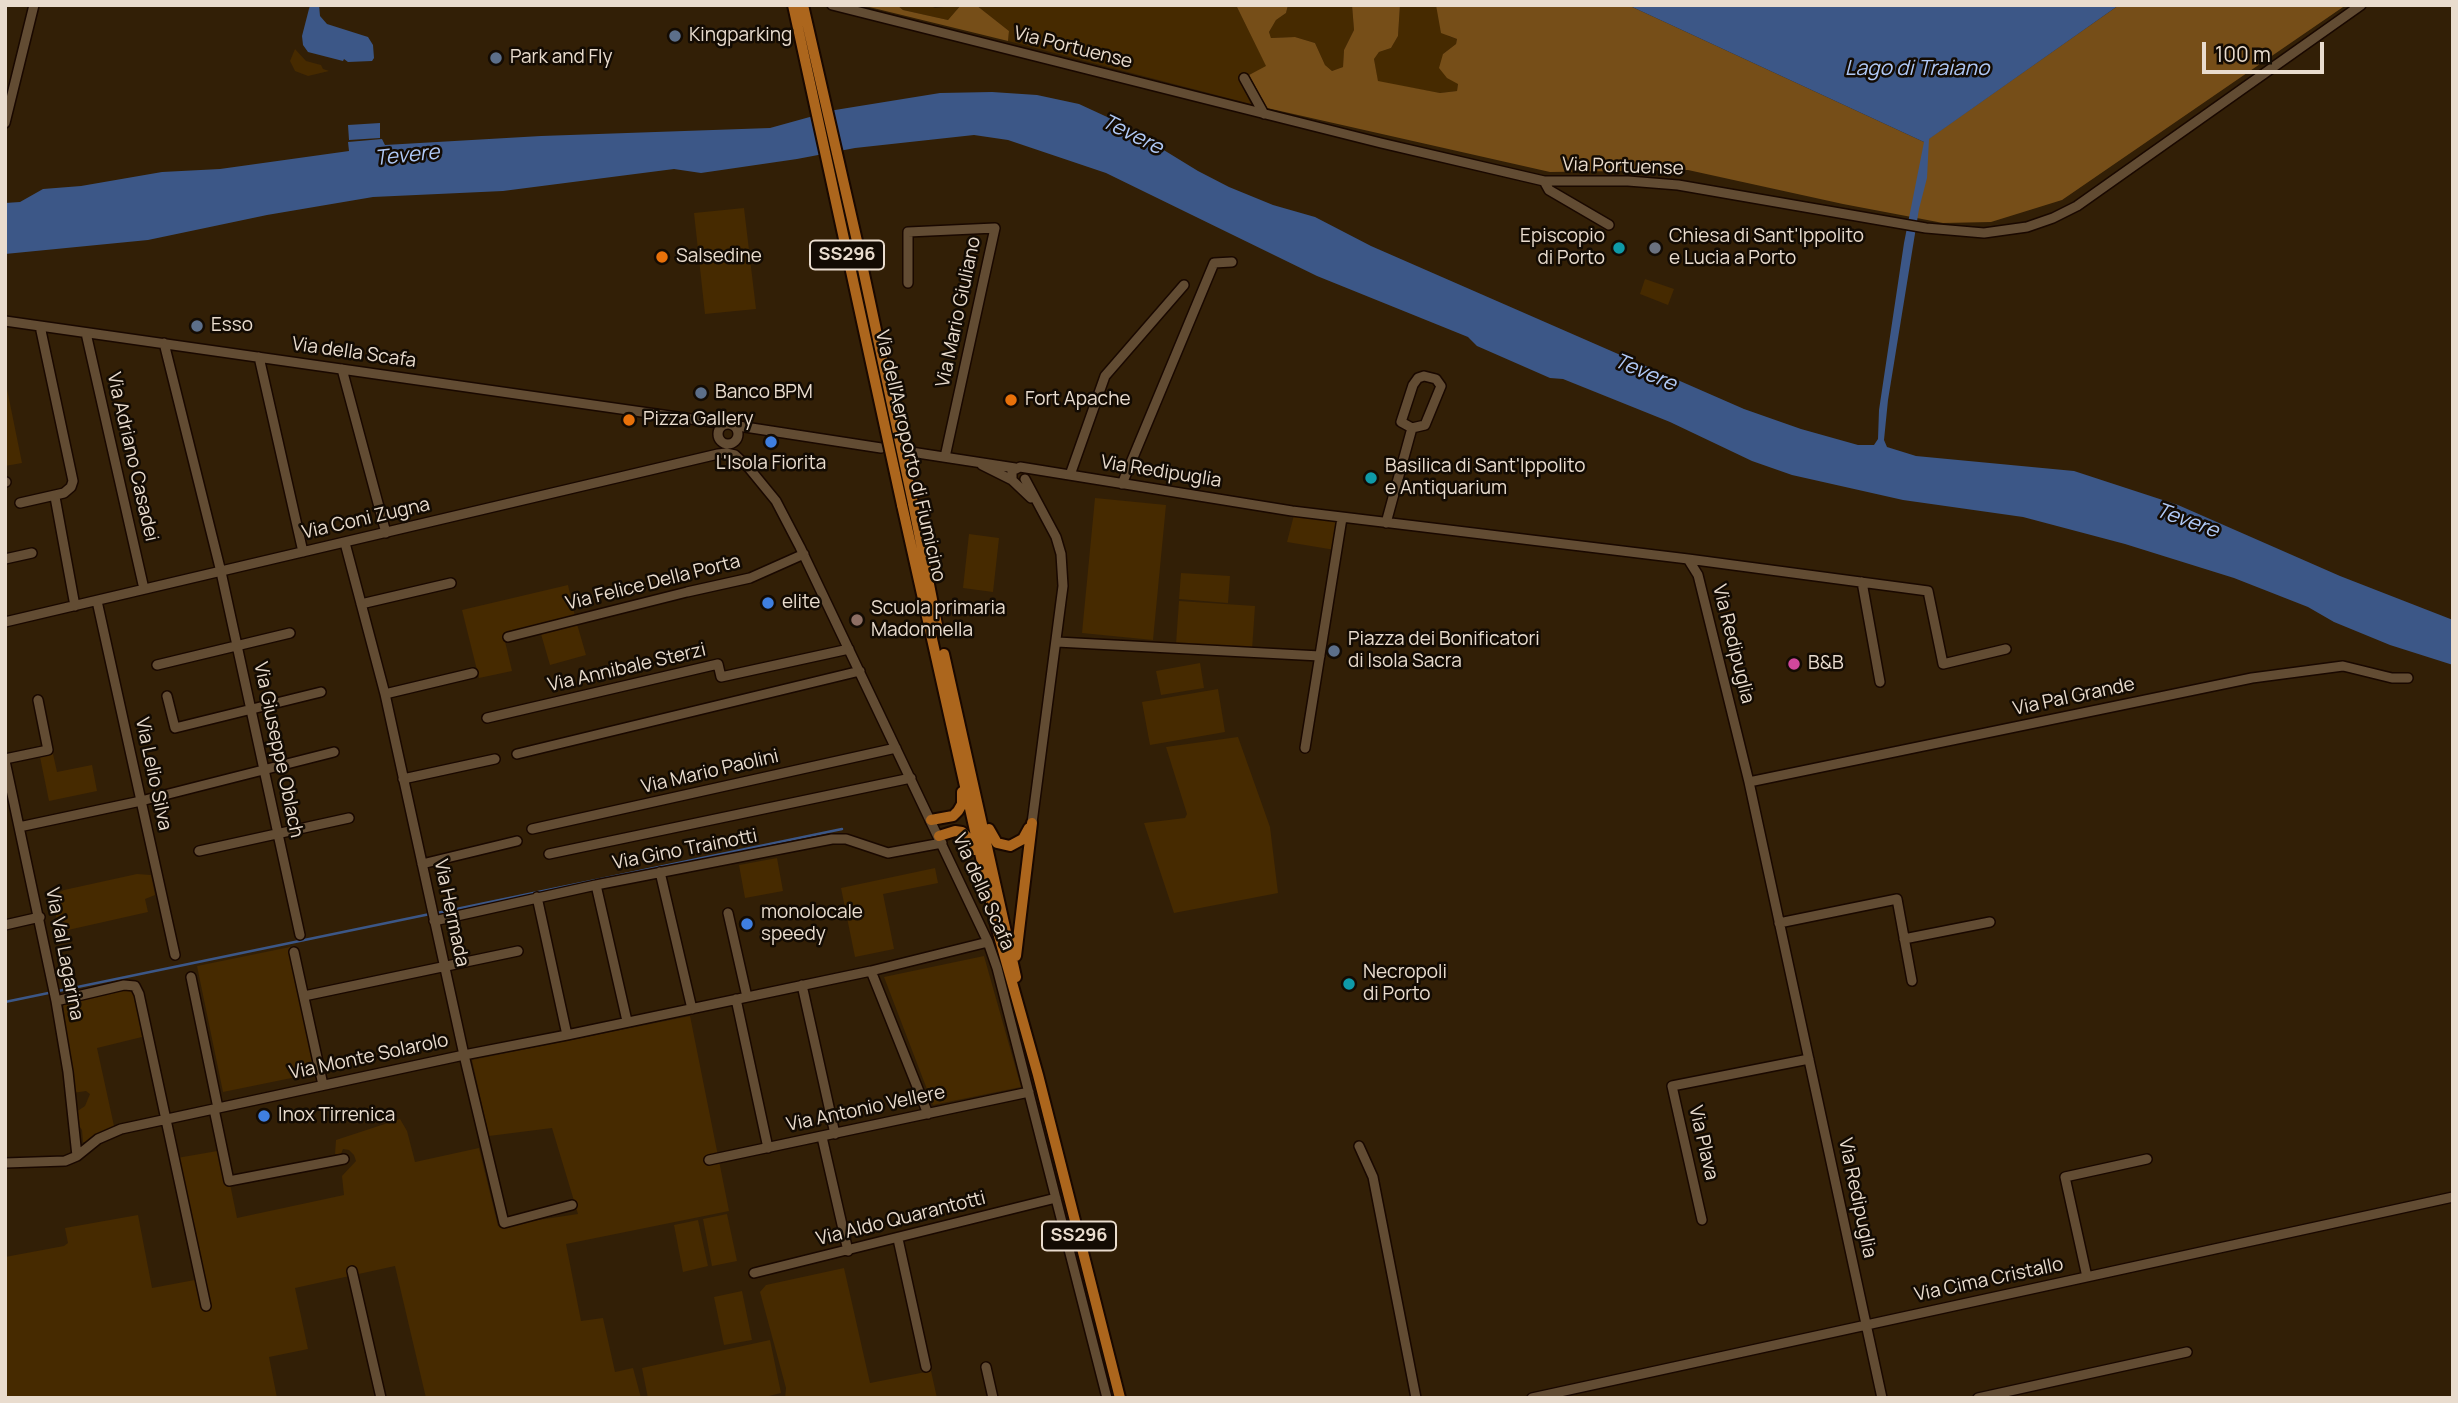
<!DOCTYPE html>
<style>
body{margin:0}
#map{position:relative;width:2458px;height:1403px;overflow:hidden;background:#321f06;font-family:Manrope,sans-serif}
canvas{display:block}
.frame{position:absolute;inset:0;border:7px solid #e9dcce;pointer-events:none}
.scale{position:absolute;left:2202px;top:42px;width:122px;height:32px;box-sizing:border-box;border:4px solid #e9dcce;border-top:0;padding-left:9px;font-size:21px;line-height:24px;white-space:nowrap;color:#e9dcce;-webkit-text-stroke:5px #130b03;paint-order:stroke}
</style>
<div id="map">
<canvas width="2458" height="1403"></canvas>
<div class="frame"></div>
<div class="scale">100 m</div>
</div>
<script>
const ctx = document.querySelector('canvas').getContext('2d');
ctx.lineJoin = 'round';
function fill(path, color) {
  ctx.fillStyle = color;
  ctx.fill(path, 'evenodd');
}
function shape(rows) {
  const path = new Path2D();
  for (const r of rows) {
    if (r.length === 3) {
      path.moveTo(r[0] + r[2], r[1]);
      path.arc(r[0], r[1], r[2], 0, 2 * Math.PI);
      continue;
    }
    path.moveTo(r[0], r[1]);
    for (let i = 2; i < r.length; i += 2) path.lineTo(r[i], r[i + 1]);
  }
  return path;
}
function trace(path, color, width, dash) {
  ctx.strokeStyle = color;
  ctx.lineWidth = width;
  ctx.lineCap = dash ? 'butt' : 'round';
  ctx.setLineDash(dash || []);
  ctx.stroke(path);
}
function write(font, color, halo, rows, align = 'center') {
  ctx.font = font + ' Manrope,sans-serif';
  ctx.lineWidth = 5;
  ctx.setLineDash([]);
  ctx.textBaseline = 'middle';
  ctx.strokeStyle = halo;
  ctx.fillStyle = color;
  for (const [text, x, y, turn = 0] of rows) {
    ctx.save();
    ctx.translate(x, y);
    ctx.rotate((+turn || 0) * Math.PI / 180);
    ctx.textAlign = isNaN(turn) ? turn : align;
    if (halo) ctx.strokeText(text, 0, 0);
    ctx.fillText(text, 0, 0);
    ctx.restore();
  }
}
fill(shape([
 [897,5,929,5,935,8,961,5,948,20,903,10],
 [976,5,1131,5,1136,7,1236,5,1267,67,1239,79,1251,104,1008,41,1009,31],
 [1288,5,1352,5,1354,30,1344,50,1343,67,1332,71,1325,65,1315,43,1295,37,1271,38,1269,32,1276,20,1286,13],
 [1400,5,1436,5,1448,36,1457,39,1456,44,1443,54,1458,84,1457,91,1440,93,1378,82,1374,59,1379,52,1391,48,1398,36],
 [295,49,306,61,321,65,323,69,329,71,308,76,295,71,290,61],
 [744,208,756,309,705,314,694,213],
 [1645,279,1674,289,1668,305,1640,294],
 [5,379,22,463,5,466],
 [1095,498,1166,505,1153,640,1082,633],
 [1294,515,1339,521,1335,550,1287,542],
 [969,534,999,538,993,592,963,588],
 [1181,573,1230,576,1228,603,1179,599],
 [568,585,575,616,503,633,512,671,479,678,462,610],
 [1179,601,1255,606,1252,650,1176,644],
 [577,624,586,655,550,665,541,634],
 [1200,663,1204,688,1161,695,1156,671],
 [1218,689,1225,732,1150,745,1142,702],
 [1238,737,1270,827,1278,893,1174,913,1144,823,1185,818,1187,814,1166,747],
 [53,754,57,772,92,765,97,791,49,801,40,757],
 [777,858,783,891,745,898,739,865],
 [935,868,938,883,883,894,894,949,855,957,841,888],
 [137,874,151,875,155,895,145,899,148,912,59,932,52,896,64,890],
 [290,947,316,1073,223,1092,197,966],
 [984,956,1021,1087,933,1105,884,977],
 [130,987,135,997,142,1037,97,1048,114,1126,88,1142,83,1142,82,1130,77,1123,76,1112,85,1106,90,1094,86,1091,73,1093,63,1003],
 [690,1016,729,1211,566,1244,581,1321,603,1318,615,1372,633,1368,641,1398,426,1398,395,1266,295,1288,308,1349,269,1357,277,1398,5,1398,5,1257,64,1246,68,1243,65,1228,138,1215,152,1288,200,1279,177,1158,223,1150,237,1218,344,1195,342,1176,356,1161,354,1155,349,1150,343,1149,341,1154,335,1154,336,1140,400,1119,407,1131,415,1162,479,1148,498,1226,578,1214,552,1128,489,1136,472,1060],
 [727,1214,737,1261,712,1266,703,1219],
 [698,1220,708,1266,683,1272,674,1225],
 [844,1268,870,1383,931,1371,937,1398,785,1398,786,1388,760,1292,766,1285],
 [742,1291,752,1340,724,1345,714,1297],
 [770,1340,781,1393,761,1398,648,1398,642,1368]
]), '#462a00');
fill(shape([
 [861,5,897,5,903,10,948,20,961,5,976,5,1009,31,1008,41],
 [1236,5,1288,5,1286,13,1276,20,1269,32,1271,38,1295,37,1315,43,1325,65,1332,71,1343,67,1344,50,1354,30,1352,5,1400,5,1398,36,1391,48,1379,52,1374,59,1378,81,1440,93,1457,91,1458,84,1447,78,1439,68,1443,54,1456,44,1457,39,1441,33,1436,5,1628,5,1924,142,2119,5,2346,5,2062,200,1991,222,1943,223,1843,204,1688,170,1550,172,1267,108,1249,75,1266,66]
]), '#764e18');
fill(shape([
 [310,5,319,5,320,16,327,24,368,37,373,45,374,58,372,61,348,62,344,59,343,61,308,52,303,45,302,36],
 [1628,5,2119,5,1929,139,1927,178,1919,209,1888,400,1884,440,1887,447,1916,456,2074,471,2178,505,2340,576,2453,620,2453,665,2390,645,2334,622,2308,607,2234,578,2125,544,2023,517,1903,500,1792,475,1752,461,1670,422,1563,379,1550,378,1477,346,1468,337,1317,276,1106,173,1008,140,974,135,855,148,797,159,701,173,674,169,503,191,373,197,267,215,148,240,5,254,5,203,20,202,43,189,81,186,162,172,220,169,349,151,348,142,382,139,385,145,541,136,770,128,835,110,940,93,992,92,1037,95,1079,104,1118,122,1198,171,1229,187,1273,205,1315,217,1371,246,1744,409,1801,429,1858,445,1874,445,1878,439,1879,410,1904,243,1924,142],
 [380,123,380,138,349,140,348,125]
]), '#3c5787');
trace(shape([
 [437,913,842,829],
 [5,1002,430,914]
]), '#3c5787', 2.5);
const minor = shape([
 [832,5,1381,143,1544,181,1628,181,1678,185,1926,228,1984,233,2027,227,2053,218,2077,206,2361,5],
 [1244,78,1264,114],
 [5,123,34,5],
 [1544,181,1549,190,1609,225],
 [908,283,908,232,995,228,945,457],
 [5,321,726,424],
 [86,333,144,589],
 [164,343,221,572,300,935],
 [259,357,303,552],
 [342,369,386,533],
 [728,434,10],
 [732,425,881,448],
 [911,452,1015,468],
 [982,465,1012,480,1031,498],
 [1070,475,1105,376,1184,285],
 [1025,479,1056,537,1061,554,1063,586,1032,823],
 [1012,480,1012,471,1020,467,1292,511,1688,559,1698,575,1749,782,1882,1398],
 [5,482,6,482],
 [1122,484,1214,263,1232,262],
 [55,497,75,606],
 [20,503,64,493,71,487,73,481,40,326],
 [1386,523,1412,428,1425,425,1441,386,1436,379,1424,376,1418,378,1413,385,1401,422,1412,428],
 [345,543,385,694,464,1055,504,1223,572,1205],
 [5,559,32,553],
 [1688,559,1928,591,1943,664,2006,649],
 [1862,582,1880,682],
 [97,601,175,955],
 [361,604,451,583],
 [5,622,718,454,726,453,735,455,749,468,776,501,800,547,988,942,997,968,1107,1398],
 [508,637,687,592,750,578,804,554],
 [1057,642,1320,656],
 [157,665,290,633],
 [385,694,473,673],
 [167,696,175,728,321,692],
 [487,718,718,664,721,677,849,649],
 [1305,748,1342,518],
 [517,754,860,671],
 [5,759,48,750,38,700],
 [5,761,56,1001,68,1072,77,1156],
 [403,779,495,759],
 [1749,782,2252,678,2343,666,2392,678,2408,678],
 [19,827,141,801,334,752],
 [532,829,896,748],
 [199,851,349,818],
 [549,854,911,778],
 [422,864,517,841],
 [660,872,692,1009],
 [596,885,627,1021],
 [537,897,567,1035],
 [728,913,747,997],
 [434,921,596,885,832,839,846,839,888,853,942,843],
 [1779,923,1897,899,1912,981],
 [5,925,40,917],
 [1904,939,1990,922],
 [294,952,323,1085],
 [871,971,928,1114],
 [191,977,218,1108],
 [802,985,835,1134],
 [304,996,518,951],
 [736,999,768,1148],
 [56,1001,124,985,135,986,139,994,206,1306],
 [214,1109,229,1181,344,1159],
 [822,1137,848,1251],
 [1359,1146,1373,1177,1416,1398],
 [709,1160,1029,1092],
 [5,1163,65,1161,77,1156,98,1139,121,1129,464,1055,567,1035,871,971,988,942],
 [1702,1220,1672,1086,1809,1059],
 [898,1239,926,1367],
 [352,1271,381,1398],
 [754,1273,1056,1198],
 [2087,1277,2065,1177,2147,1159],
 [986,1367,993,1398],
 [1532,1398,2453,1197],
 [1978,1398,2187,1352]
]);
const major = shape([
 [913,503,937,625],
 [902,505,997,929,1038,1075,1120,1398],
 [944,654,1016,977],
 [931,820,953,816,958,811,962,804,962,792],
 [989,829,997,843,1010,846,1023,839,1029,828],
 [939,836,955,831,962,832,971,841,975,850],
 [1016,956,1032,823]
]);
trace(minor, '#190800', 12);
trace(major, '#190800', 14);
trace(minor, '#624c33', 9);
trace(major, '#ac661d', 10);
const majorBridge = shape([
 [793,5,902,505],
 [803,5,857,241,913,503]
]);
trace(majorBridge, '#190800', 14, []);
trace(majorBridge, '#ac661d', 10);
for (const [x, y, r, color] of [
 [675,36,7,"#5c6f8a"],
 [496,58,7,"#5c6f8a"],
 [1619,248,7,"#0f9aa8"],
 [1655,248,7,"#6b7280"],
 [662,257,7,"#e8710a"],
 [197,326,7,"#5c6f8a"],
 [701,393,7,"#5c6f8a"],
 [1011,400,7,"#e8710a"],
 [629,420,7,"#e8710a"],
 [771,442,7,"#3f7fe0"],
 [1371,478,7,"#0f9aa8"],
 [768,603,7,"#3f7fe0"],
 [857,620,7,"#8d6e63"],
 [1334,651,7,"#5c6f8a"],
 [1794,664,7,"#d1479c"],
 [747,924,7,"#3f7fe0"],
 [1349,984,7,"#0f9aa8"],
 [264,1116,7,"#3f7fe0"]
]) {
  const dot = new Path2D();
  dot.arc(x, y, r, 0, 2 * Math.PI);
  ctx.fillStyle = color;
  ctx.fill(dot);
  trace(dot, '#130b03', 2.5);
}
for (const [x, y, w] of [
 [847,255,74],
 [1079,1236,74]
]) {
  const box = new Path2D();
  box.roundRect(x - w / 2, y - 14.5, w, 29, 5);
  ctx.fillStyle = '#130b03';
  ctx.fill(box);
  trace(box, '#e9dcce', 2);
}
write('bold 18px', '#e9dcce', null, [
 ["SS296",847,255],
 ["SS296",1079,1236]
]);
write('19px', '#e9dcce', '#130b03', [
 ["Kingparking",689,36],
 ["Park and Fly",510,58],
 ["Episcopio",1605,237,"right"],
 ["di Porto",1605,259,"right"],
 ["Chiesa di Sant'Ippolito",1669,237],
 ["e Lucia a Porto",1669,259],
 ["Salsedine",676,257],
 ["Esso",211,326],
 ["Banco BPM",715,393],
 ["Fort Apache",1025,400],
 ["Pizza Gallery",643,420],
 ["L'Isola Fiorita",771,464,"center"],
 ["Basilica di Sant'Ippolito",1385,467],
 ["e Antiquarium",1385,489],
 ["elite",782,603],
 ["Scuola primaria",871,609],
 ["Madonnella",871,631],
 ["Piazza dei Bonificatori",1348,640],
 ["di Isola Sacra",1348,662],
 ["B&B",1808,664],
 ["monolocale",761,913],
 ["speedy",761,935],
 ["Necropoli",1363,973],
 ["di Porto",1363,995],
 ["Inox Tirrenica",278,1116]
], 'left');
write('19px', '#e9dcce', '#130b03', [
 ["Via Portuense",1073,48,14],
 ["Via Portuense",1623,167,2],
 ["Via Mario Giuliano",959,312,-78],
 ["Via della Scafa",354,353,8],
 ["Via dell'Aeroporto di Fiumicino",910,456,77],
 ["Via Adriano Casadei",132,457,77],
 ["Via Redipuglia",1161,472,9],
 ["Via Coni Zugna",366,519,-13],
 ["Via Felice Della Porta",653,583,-14],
 ["Via Redipuglia",1733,644,76],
 ["Via Annibale Sterzi",627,668,-13],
 ["Via Pal Grande",2074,697,-12],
 ["Via Giuseppe Oblach",278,750,78],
 ["Via Mario Paolini",710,772,-13],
 ["Via Lelio Silva",153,774,78],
 ["Via Gino Trainotti",685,850,-11],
 ["Via della Scafa",983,892,66],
 ["Via Hermada",451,913,78],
 ["Via Val Lagarina",64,954,79],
 ["Via Monte Solarolo",369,1057,-12],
 ["Via Antonio Vellere",866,1109,-12],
 ["Via Plava",1703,1143,77],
 ["Via Redipuglia",1857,1198,78],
 ["Via Aldo Quarantotti",901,1219,-14],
 ["Via Cima Cristallo",1989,1280,-12]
]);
write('italic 21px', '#b0c9f6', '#130b03', [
 ["Lago di Traiano",1917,69],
 ["Tevere",1132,135,26],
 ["Tevere",407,156,-6],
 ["Tevere",1645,373,23],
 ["Tevere",2187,521,20]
]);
</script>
